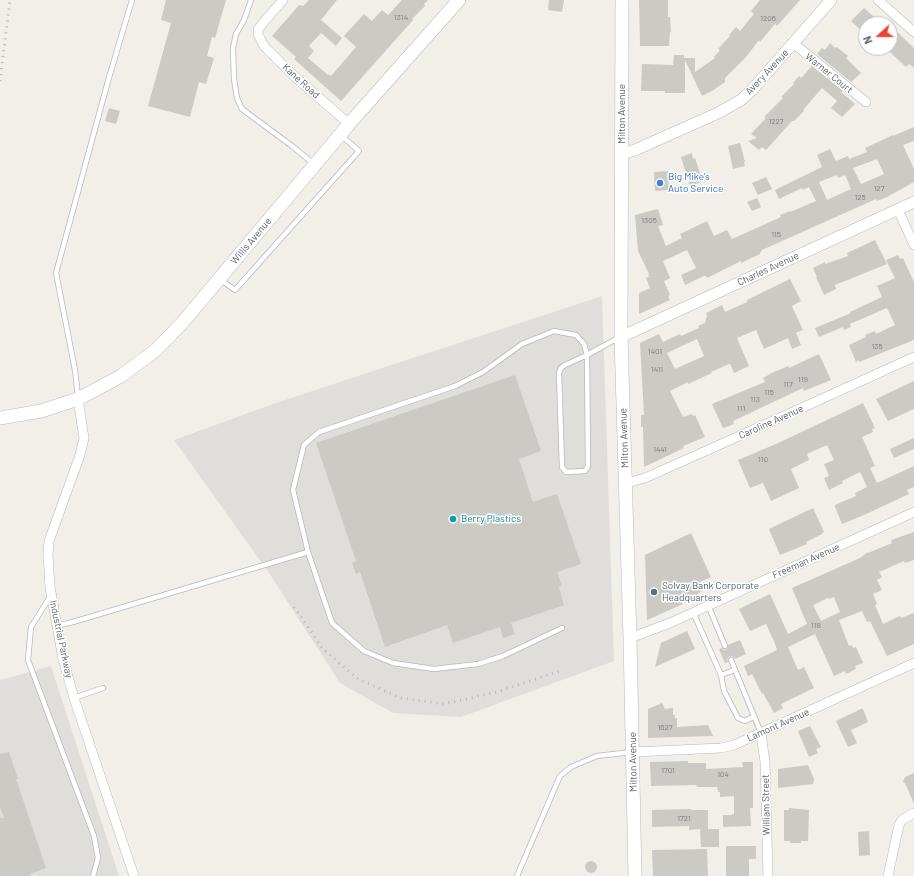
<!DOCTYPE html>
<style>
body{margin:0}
#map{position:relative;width:914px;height:876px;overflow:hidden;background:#f1efe8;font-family:Barlow,sans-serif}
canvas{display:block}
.north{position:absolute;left:858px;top:16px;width:40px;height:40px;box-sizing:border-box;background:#fff;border:1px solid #bfc1c3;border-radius:50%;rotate:249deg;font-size:11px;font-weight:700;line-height:16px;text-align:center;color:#5f6368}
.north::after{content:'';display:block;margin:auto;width:14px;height:18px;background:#ea4335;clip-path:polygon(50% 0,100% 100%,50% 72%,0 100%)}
</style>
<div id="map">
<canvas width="914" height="876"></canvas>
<div class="north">N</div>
</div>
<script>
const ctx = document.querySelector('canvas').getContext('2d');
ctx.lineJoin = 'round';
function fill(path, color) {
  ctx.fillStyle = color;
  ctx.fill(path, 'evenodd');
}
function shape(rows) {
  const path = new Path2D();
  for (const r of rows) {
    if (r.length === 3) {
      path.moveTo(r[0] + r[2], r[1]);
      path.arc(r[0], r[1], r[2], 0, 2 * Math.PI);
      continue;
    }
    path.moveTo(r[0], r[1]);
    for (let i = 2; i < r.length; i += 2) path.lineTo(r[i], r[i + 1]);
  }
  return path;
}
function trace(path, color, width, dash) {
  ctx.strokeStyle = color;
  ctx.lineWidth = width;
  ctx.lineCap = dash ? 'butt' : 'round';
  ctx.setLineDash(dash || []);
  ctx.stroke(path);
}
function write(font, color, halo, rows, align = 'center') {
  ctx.font = font + ' Barlow,sans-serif';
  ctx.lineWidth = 3;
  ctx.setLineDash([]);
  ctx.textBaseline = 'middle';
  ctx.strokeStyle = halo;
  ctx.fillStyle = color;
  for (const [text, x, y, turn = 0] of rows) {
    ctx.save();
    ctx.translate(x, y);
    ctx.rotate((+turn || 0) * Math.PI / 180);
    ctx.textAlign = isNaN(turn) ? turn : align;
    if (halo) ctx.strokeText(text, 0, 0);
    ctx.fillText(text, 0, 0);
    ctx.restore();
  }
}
fill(shape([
 [602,296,614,661,461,717,393,713,340,683,269,573,174,440,276,403],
 [51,666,119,876,0,876,0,680]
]), '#e0deda');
fill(shape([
 [166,0,226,0,215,38,212,37,207,56,214,58,206,84,199,82,190,117,148,106,171,23,161,20],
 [309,0,337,0,321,20,342,38,336,46,321,33,309,46,314,51,308,58,328,75,329,74,331,76,356,47,344,36,364,14,372,21,382,10,388,15,402,0,428,0,424,4,425,6,412,19,413,20,341,101,294,59,296,57,272,36,299,5,303,6],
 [549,0,564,0,562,12,548,10],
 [639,0,668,0,668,17,670,17,671,32,670,32,669,46,640,46],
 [760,0,800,0,777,26,775,24,760,42,759,40,746,57,725,78,725,82,712,91,702,96,685,60,685,93,665,93,665,91,641,91,642,64,673,65,674,55,684,55,684,58,695,58,695,72,715,58,714,57,720,50,718,49,730,36,729,35,736,27,740,31,754,14,751,11],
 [864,8,882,24,866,24,866,35,851,21],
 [890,25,914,48,914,68,909,64,906,67,890,52],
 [830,43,835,48,837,47,848,56,846,58,861,73,851,82,817,54,822,48,825,50],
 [812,66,843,91,841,92,855,104,842,117,831,108,837,101,822,88,803,110,804,111,794,121,792,121,766,150,762,147,759,150,748,141,757,138,751,134,765,119,765,116,783,98,781,97,794,84,793,83,799,76,801,78],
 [109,108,120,111,116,124,105,121],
 [914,127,914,141,903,145,914,169,914,182,887,197,877,201,876,199,762,250,760,253,760,254,741,263,741,261,707,278,706,276,704,276,685,285,681,275,696,268,687,250,663,261,670,278,664,281,670,295,668,296,670,300,639,314,639,293,650,288,646,278,649,277,648,275,649,274,638,251,635,215,658,209,663,225,658,226,666,246,682,238,680,234,707,221,714,236,727,230,732,239,781,217,780,215,790,211,790,212,816,201,809,187,803,190,802,188,779,199,775,190,822,167,817,155,830,149,836,161,848,156,849,159,867,152,865,148,893,135,893,136],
 [877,159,884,174,861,184,853,168],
 [837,175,838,178,845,175,851,189,827,200,819,182],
 [740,143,745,162,744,162,745,166,733,169,728,146],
 [692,153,693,159,695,158,700,173,701,182,690,186,681,157],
 [668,171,669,190,655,191,654,172],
 [766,177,772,189,758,195,752,183],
 [757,198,761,207,752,211,747,202],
 [875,240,887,264,835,285,836,289,824,295,816,277,817,277,813,268,825,262,825,264,848,256,847,253],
 [898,255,900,259,903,258,914,282,914,340,859,362,858,360,856,362,849,345,866,337,865,335,875,331,876,334,895,325,887,308,850,324,851,327,844,330,843,327,819,337,815,328,851,313,850,312,882,297,877,286,895,278,886,260],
 [790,279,801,301,792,306,803,330,796,333,801,345,792,349,788,338,764,349,756,330,737,338,749,366,734,373,730,364,729,364,711,372,712,373,688,384,688,382,670,391,683,417,692,414,693,416,695,415,705,437,683,446,684,448,644,467,643,427,641,427,641,415,644,415,640,343,659,334,663,342,680,334,681,336,699,328,698,326,705,323,707,316,706,313,722,305,725,312,747,302,747,300],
 [697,339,704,356,675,369,667,353],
 [819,354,831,380,804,391,803,388,733,421,734,424,723,428,712,404,765,382,763,378,772,373,788,366,789,368],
 [515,375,541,451,519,459,533,502,557,494,581,564,557,572,562,586,559,587,564,605,511,623,515,634,503,638,500,627,453,643,447,625,385,647,360,572,356,574,352,563,356,561,316,443],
 [914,381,914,409,888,421,876,399],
 [863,403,875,428,872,429,873,432,862,437,875,466,870,468,877,483,914,466,914,487,907,490,909,494,864,515,842,524,835,507,835,505,856,496,855,493,867,487,860,472,842,481,843,483,829,490,824,478,829,476,824,464,834,460,827,445,807,454,809,460,791,469,799,488,771,501,763,483,750,488,738,460,776,444],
 [914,438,914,449,894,458,890,449],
 [813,508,824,532,822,533,822,534,806,542,807,544,780,555,769,529],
 [914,532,914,560,905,563,904,561,879,572,882,577,877,580,882,590,873,594,877,604,875,605,883,624,900,616,901,618,914,613,914,644,887,656,870,621,867,622,862,611,839,620,849,646,852,645,853,648,856,647,863,663,855,666,856,669,846,674,845,671,834,676,815,634,788,647,797,668,798,670,804,667,814,688,781,704,783,708,774,713,763,693,762,694,752,674,748,676,744,666,777,650,774,641,766,624,750,631,739,609,770,594,788,634,807,624,792,588,860,558,868,552,868,553,892,543,891,540],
 [834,597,840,612,821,621,813,605,828,598,829,599],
 [691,533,711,577,700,582,704,590,698,593,699,595,682,602,683,604,647,620,645,555],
 [687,631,695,649,655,667,661,643],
 [740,640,746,654,735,659,732,656,729,657,727,659,728,662,725,663,719,649,722,648,724,650,727,649,728,645],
 [662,703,665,709,673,708,673,715,675,715,675,718,677,718,677,727,708,725,713,736,648,738,648,709],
 [861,709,863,709,868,722,851,730,857,743,848,747,836,721],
 [810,726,821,747,816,749,818,753,809,757,798,731],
 [9,752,18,779,16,779,46,868,30,874,30,876,0,876,0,818,4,818,0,807,0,754],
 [688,761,688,763,706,763,706,769,743,767,742,762,753,762,753,808,750,808,751,826,723,827,723,815,732,815,732,814,734,814,734,796,720,797,720,792,718,792,717,787,697,787,696,785,651,786,650,762],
 [808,765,814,779,813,784,778,788,778,769],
 [914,773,914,804,905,783,903,782,905,777],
 [789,808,809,810,808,841,801,841,801,843,790,843,790,841,784,841,784,810,789,810],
 [691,809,691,810,708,810,708,829,719,829,719,847,701,847,700,829,689,830,689,826,652,827,652,810],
 [869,831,870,855,859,856,858,832],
 [726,846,756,846,756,859,749,859,749,876,726,876],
 [707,849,708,876,653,876,652,850],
 [591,867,6]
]), '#cccac5');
const service = shape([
 [251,0,244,20,236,34,233,48,234,79,237,98,242,109,292,146,314,164],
 [221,280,235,290,359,151,342,136],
 [78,397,75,370,56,273,108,81,132,0],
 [50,597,31,627,28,660,94,836,98,858,93,876],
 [708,605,725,646],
 [693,612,721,675,735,670],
 [56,626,73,622,308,552],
 [562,628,503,656,478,664,434,669,393,663,364,651,332,623,308,552,293,490,304,445,319,432,455,386,483,372,522,344,554,331,576,335,584,344,587,355,588,466,585,471,566,472,562,467,559,373,561,368,565,365,587,355,620,337],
 [731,660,761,733],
 [721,675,724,691,738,718,745,721,753,717],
 [74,698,103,688],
 [517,876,560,776,571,767,597,756,632,752]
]);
const minor = shape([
 [283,0,262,24,258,30,258,34,264,46,293,75,349,124],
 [878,0,914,32],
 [793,43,866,102],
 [898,210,914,245],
 [78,399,84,438,80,455,49,541,48,555,50,587,63,659,74,698,134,876],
 [626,483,645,478,775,420,914,357],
 [630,638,670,623,914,512],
 [761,734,765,762,768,876],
 [633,752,721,748,734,745,914,663],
 [888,876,899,825,902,820,914,813]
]);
const tertiary = shape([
 [622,154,635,150,718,113,741,100,751,91,831,0],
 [621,337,914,202]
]);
const secondary = shape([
 [622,0,621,337,630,638,635,876],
 [0,418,41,411,78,399,121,376,156,350,183,322,349,124,459,0]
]);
trace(service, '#b5b8bc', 6);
trace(minor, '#b5b8bc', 10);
trace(tertiary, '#b5b8bc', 12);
trace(secondary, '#b6babf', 14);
trace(service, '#fff', 4.5);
trace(minor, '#fff', 9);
trace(tertiary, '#fff', 11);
trace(secondary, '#fff', 13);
trace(shape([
 [0,81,10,0],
 [294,607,323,649,358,679,401,698,444,704,497,692,563,670]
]), '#b6b7b8', 3, [1, 5]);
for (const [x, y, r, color] of [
 [660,183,4,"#3f7fe0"],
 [453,519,4,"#0f9aa8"],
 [654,592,4,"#5c6f8a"]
]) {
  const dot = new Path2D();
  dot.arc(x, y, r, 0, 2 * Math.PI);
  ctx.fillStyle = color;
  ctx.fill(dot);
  trace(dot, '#fff', 1.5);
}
write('8px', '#7a7d7f', null, [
 ["1314",401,17],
 ["1206",768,18],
 ["1227",776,121],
 ["127",879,188],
 ["125",860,197],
 ["1305",649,220],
 ["115",776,234],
 ["135",877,346],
 ["1401",655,351],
 ["1411",657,369],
 ["119",803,379],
 ["117",788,384],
 ["115",769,392],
 ["113",755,399],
 ["111",741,408],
 ["1441",660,449],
 ["110",763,459],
 ["118",816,625],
 ["1627",665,727],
 ["1701",668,770],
 ["104",723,774],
 ["1721",684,818]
]);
write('10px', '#5f6368', '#fff', [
 ["Avery Avenue",767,72,-47],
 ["Warner Court",829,73,39],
 ["Kane Road",301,81,42],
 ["Milton Avenue",622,114,-90],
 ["Willis Avenue",251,241,-50],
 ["Charles Avenue",768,269,-25],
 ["Caroline Avenue",771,422,-24],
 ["Milton Avenue",624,438,-92],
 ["Freeman Avenue",806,561,-24],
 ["Industrial Parkway",61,639,78],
 ["Lamont Avenue",778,725,-24],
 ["Milton Avenue",633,762,-91],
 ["William Street",766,805,-91]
]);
write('10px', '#366cbe', '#fff', [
 ["Big Mike's",668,177],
 ["Auto Service",668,189]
], 'left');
write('10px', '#0d838f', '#fff', [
 ["Berry Plastics",461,519]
], 'left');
write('10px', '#4e5e75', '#fff', [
 ["Solvay Bank Corporate",662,586],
 ["Headquarters",662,598]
], 'left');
</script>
